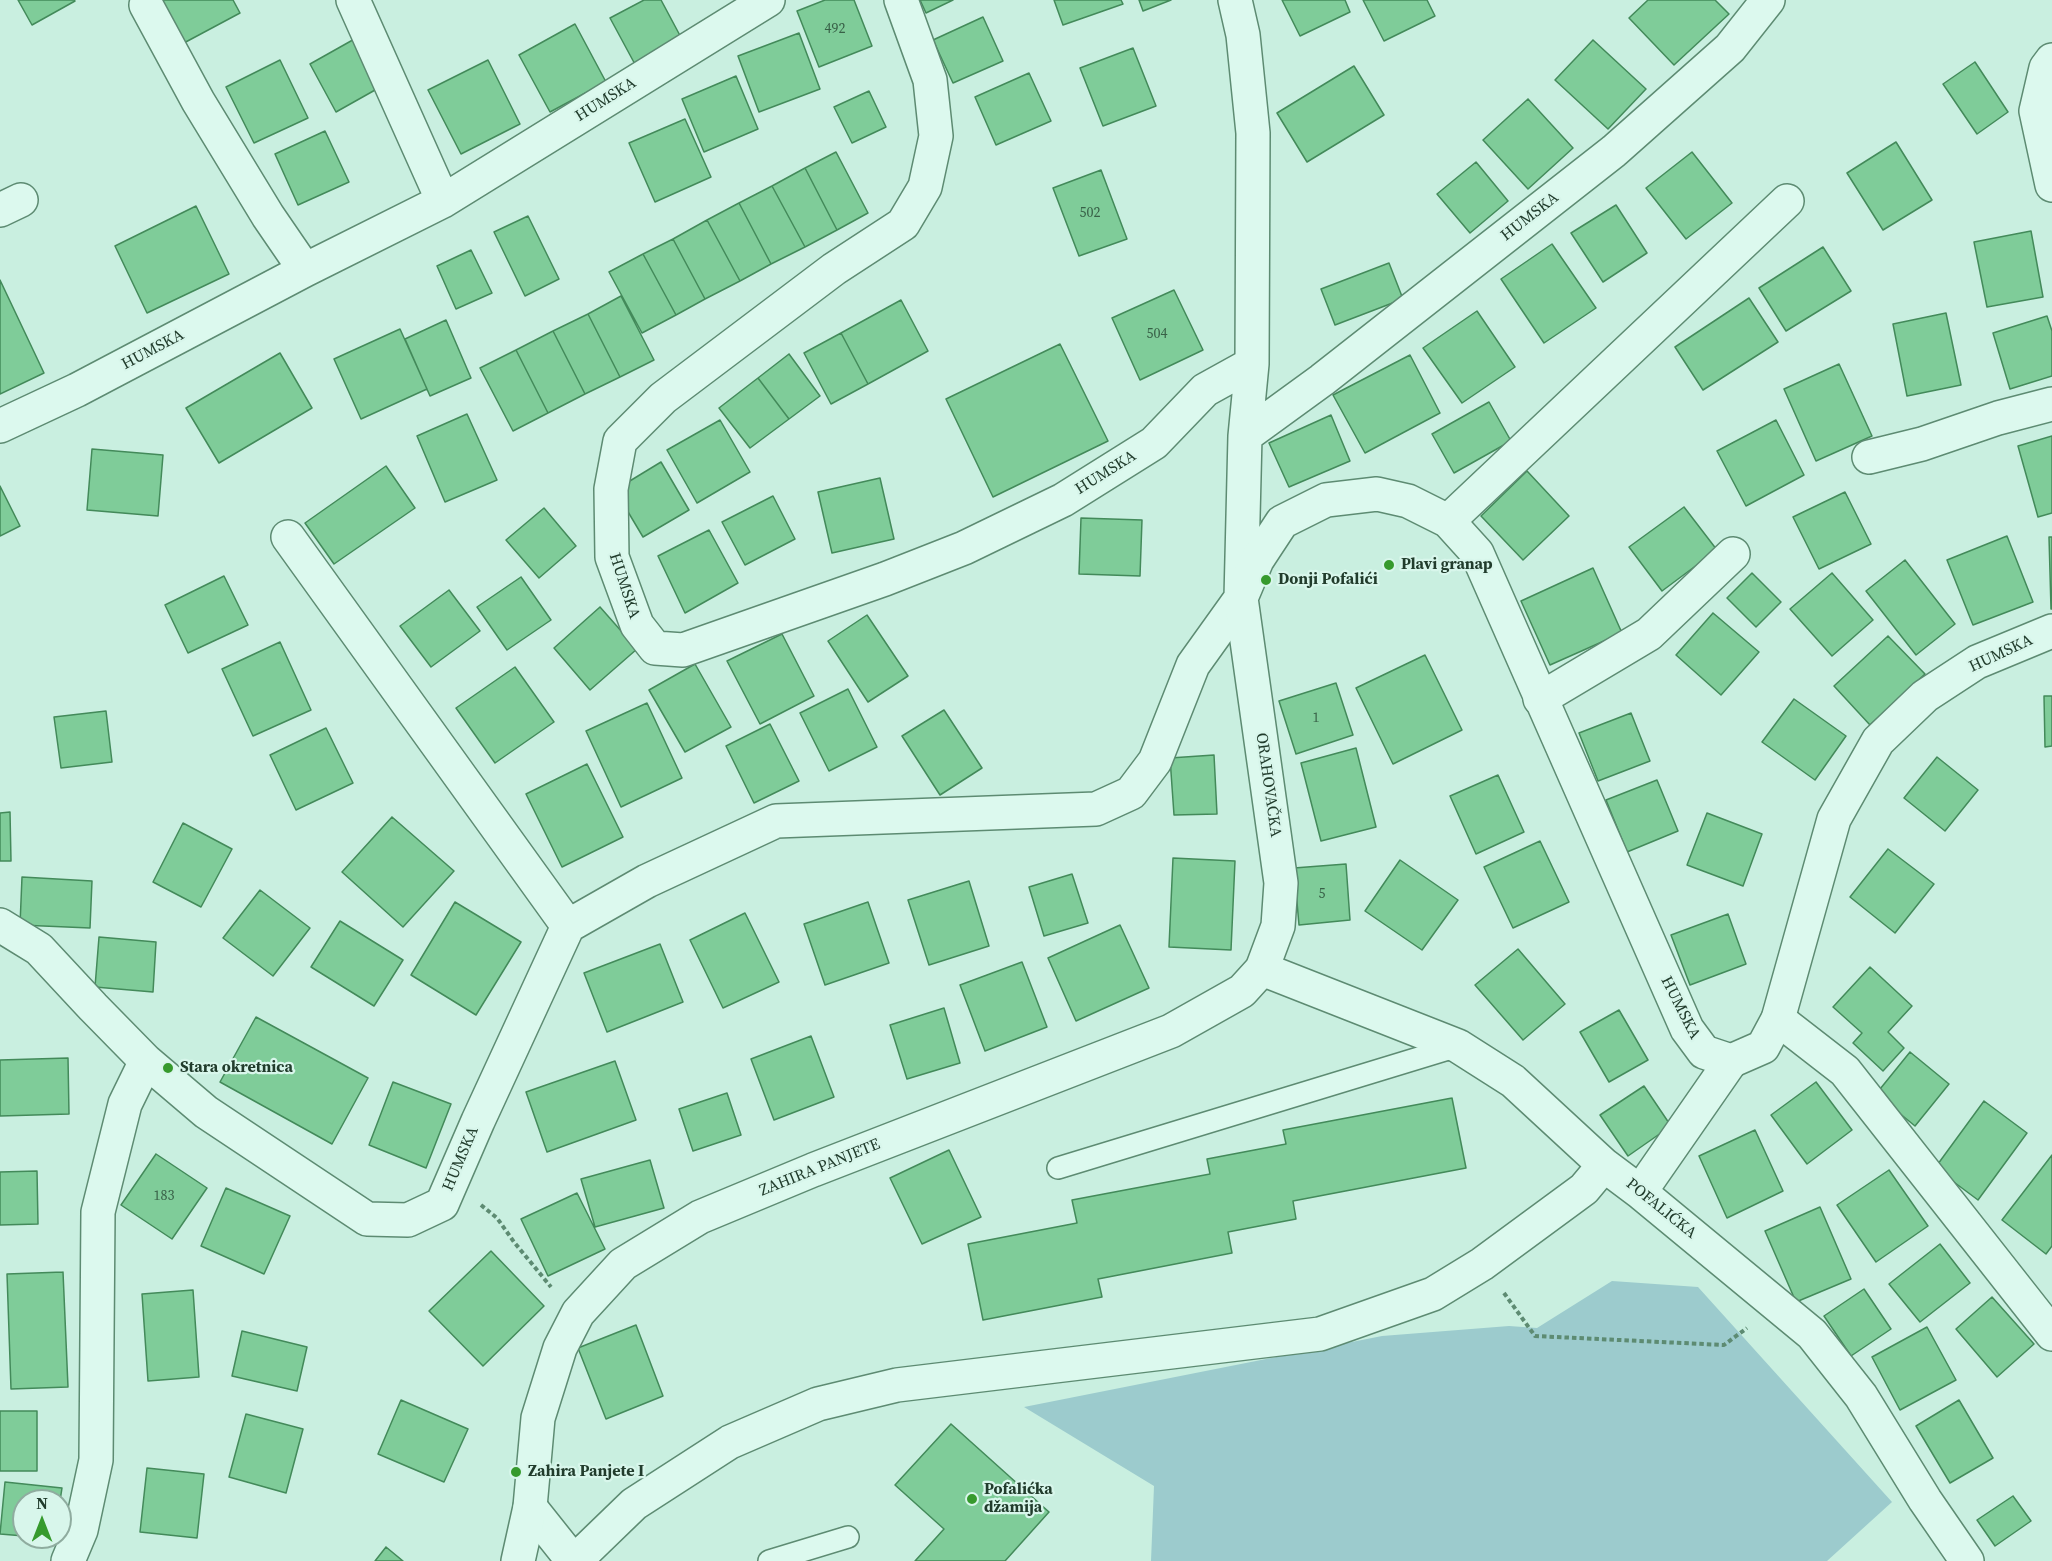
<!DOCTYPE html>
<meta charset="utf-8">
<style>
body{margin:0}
#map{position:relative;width:2052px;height:1561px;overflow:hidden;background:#c9efe0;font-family:"Source Serif 4",serif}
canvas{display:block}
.north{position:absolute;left:12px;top:1489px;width:60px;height:60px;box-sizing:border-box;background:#d8f6eb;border:2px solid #8fac9f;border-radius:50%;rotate:0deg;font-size:16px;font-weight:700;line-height:24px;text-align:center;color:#213c2c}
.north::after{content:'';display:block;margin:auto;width:21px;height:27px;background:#369a2d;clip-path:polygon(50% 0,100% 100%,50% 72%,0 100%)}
</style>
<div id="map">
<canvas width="2052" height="1561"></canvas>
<div class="north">N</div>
</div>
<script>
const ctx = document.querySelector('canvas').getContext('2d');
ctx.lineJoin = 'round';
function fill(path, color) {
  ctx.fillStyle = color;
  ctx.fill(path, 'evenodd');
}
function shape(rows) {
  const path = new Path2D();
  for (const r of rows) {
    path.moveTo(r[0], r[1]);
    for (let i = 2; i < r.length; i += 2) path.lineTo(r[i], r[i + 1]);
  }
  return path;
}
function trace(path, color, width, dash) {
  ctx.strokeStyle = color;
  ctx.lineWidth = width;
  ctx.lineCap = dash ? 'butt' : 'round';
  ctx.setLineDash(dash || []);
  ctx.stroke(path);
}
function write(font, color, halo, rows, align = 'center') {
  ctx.font = font + ' "Source Serif 4",serif';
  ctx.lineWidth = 4.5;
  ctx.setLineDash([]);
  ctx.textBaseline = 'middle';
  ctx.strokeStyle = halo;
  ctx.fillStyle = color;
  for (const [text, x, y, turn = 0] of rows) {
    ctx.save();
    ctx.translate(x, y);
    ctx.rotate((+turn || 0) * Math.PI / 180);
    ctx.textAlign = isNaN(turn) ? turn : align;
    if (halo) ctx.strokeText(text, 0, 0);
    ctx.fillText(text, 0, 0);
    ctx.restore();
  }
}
fill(shape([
 [1612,1281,1698,1287,1892,1502,1827,1561,1151,1561,1154,1486,1024,1407,1382,1336,1509,1326,1537,1328]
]), '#9ccbcd');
const building = shape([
 [18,0,74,0,75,1,32,25,18,0],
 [157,0,233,0,240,13,182,44,157,0],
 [644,0,661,0,684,43,637,68,610,18,644,0],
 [825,0,854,0,872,46,819,67,797,11,825,0],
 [920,0,953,0,926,13,920,0],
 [1054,0,1121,0,1123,4,1063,25,1054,0],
 [1139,0,1171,0,1143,11,1139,0],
 [1282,0,1345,0,1350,12,1300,36,1282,0],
 [1363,0,1427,0,1435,16,1384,41,1363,0],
 [1648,0,1715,0,1729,14,1674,65,1629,18,1648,0],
 [983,17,1003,61,953,83,933,40,983,17],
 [575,24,606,82,550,112,519,55,575,24],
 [799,33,820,89,759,112,738,56,799,33],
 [358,37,384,85,336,112,310,64,358,37],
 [1593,40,1646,89,1608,129,1555,80,1593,40],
 [1133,48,1156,106,1103,126,1080,68,1133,48],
 [280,60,308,118,254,143,226,87,280,60],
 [488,60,520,124,461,154,428,90,488,60],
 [1975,62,2008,112,1977,134,1943,84,1975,62],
 [1354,66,1384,115,1307,162,1277,113,1354,66],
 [1029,73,1051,121,996,145,975,97,1029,73],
 [736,76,758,129,704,152,682,99,736,76],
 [869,91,886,127,852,143,834,107,869,91],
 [1528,99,1573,148,1528,189,1483,140,1528,99],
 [685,119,711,177,655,202,629,143,685,119],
 [325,131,349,182,298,205,275,154,325,131],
 [1896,142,1932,200,1883,230,1847,173,1896,142],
 [836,152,868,213,837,230,805,168,836,152],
 [1692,152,1732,203,1686,239,1646,188,1692,152],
 [1476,162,1508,201,1470,233,1437,194,1476,162],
 [805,168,837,230,805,247,772,186,805,168],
 [1101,170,1127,239,1079,256,1053,188,1101,170],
 [772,186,805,247,771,264,739,203,772,186],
 [739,203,771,264,740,281,707,220,739,203],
 [1616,205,1647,253,1603,282,1571,233,1616,205],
 [196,206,229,274,147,313,115,246,196,206],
 [528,216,559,279,525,296,494,232,528,216],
 [707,220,740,281,705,299,673,239,707,220],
 [2031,231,2043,297,1987,307,1974,242,2031,231],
 [673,239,705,299,676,315,643,254,673,239],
 [1552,244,1596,308,1544,343,1501,279,1552,244],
 [1823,247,1851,291,1786,331,1759,288,1823,247],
 [471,250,492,293,456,309,437,266,471,250],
 [643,254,676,315,642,333,609,272,643,254],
 [1389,263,1403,299,1335,325,1321,289,1389,263],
 [0,280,44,373,0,394,0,280],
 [1174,290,1203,350,1140,380,1112,318,1174,290],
 [621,296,654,360,620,377,588,314,621,296],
 [1749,298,1778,342,1703,390,1675,347,1749,298],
 [901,300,928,351,868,384,841,333,901,300],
 [1477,311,1515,367,1462,403,1423,348,1477,311],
 [1946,313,1961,385,1907,396,1893,324,1946,313],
 [588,314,620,377,585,394,553,331,588,314],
 [2047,316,2052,331,2052,376,2010,389,1993,333,2047,316],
 [446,320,471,378,430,396,405,339,446,320],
 [400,329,427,389,361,419,334,359,400,329],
 [553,331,585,394,548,413,516,350,553,331],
 [841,333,868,384,831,404,804,353,841,333],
 [1060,344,1108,441,993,497,946,399,1060,344],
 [516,350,548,413,513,431,480,368,516,350],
 [280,353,312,408,219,463,186,408,280,353],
 [789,354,820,396,789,419,758,378,789,354],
 [1410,355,1440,413,1365,453,1333,395,1410,355],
 [1839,364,1872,436,1816,461,1784,389,1839,364],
 [758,378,789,419,750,448,719,408,758,378],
 [1489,402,1511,441,1454,473,1432,434,1489,402],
 [467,414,497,480,445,502,417,436,467,414],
 [1331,415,1350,461,1289,487,1269,443,1331,415],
 [720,420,750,472,697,503,667,450,720,420],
 [1776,420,1804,475,1746,506,1717,451,1776,420],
 [2052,436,2052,513,2038,517,2018,446,2052,436],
 [92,449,163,455,158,516,87,510,92,449],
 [661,462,689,510,643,537,615,490,661,462],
 [386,466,415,508,334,564,305,523,386,466],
 [1527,471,1569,516,1523,560,1481,516,1527,471],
 [880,478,894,539,832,553,818,492,880,478],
 [0,486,20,526,0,536,0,486],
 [1845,492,1871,544,1819,569,1793,517,1845,492],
 [773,496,795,539,745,565,722,522,773,496],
 [1684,507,1717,550,1662,591,1629,547,1684,507],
 [544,508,576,546,539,578,506,540,544,508],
 [1081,518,1142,520,1140,576,1079,574,1081,518],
 [709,530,738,583,685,613,658,556,709,530],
 [2007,536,2033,602,1973,625,1947,560,2007,536],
 [2049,537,2052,537,2052,609,2051,609,2049,537],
 [1905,560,1955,624,1916,655,1866,591,1905,560],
 [1593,568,1622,633,1550,665,1521,601,1593,568],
 [1752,573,1781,602,1756,627,1727,598,1752,573],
 [1832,573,1873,620,1832,656,1790,609,1832,573],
 [224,576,248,625,188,653,165,605,224,576],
 [521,577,551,620,507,650,477,607,521,577],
 [449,590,480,631,431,667,400,626,449,590],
 [600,607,637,649,590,690,554,648,600,607],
 [1713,613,1759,652,1721,695,1676,655,1713,613],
 [867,615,908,676,868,702,828,641,867,615],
 [782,634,814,696,760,724,727,661,782,634],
 [1888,636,1925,674,1870,725,1834,686,1888,636],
 [280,642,311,710,253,736,222,669,280,642],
 [1425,655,1462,730,1393,764,1356,688,1425,655],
 [695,664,731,727,685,752,649,690,695,664],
 [515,667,554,722,495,763,456,708,515,667],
 [1336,683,1353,735,1296,754,1279,701,1336,683],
 [848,689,877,747,829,771,800,713,848,689],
 [2044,696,2052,696,2052,746,2045,747,2044,696],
 [1794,699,1846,736,1815,780,1762,742,1794,699],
 [647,703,682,778,621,807,586,731,647,703],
 [944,710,982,768,940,795,902,736,944,710],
 [106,711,112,762,61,768,54,717,106,711],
 [1631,713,1650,761,1598,781,1579,733,1631,713],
 [770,724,799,781,754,803,726,746,770,724],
 [326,728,353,783,296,810,270,755,326,728],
 [1356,748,1376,827,1321,841,1301,763,1356,748],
 [1214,755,1217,814,1174,815,1170,758,1214,755],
 [1937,757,1978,790,1945,831,1904,798,1937,757],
 [587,764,623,837,562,867,526,794,587,764],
 [1498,775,1524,832,1476,854,1450,796,1498,775],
 [1657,780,1678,831,1627,852,1606,800,1657,780],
 [10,812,11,861,0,861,0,813,10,812],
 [1707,813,1762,834,1743,886,1687,865,1707,813],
 [392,817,454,871,403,927,342,872,392,817],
 [183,823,232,849,201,907,153,882,183,823],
 [1540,841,1569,902,1513,928,1484,867,1540,841],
 [1888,849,1934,884,1895,933,1850,897,1888,849],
 [1173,858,1235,861,1231,950,1169,947,1173,858],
 [1400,860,1458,900,1422,950,1365,911,1400,860],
 [1346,864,1350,920,1299,925,1294,868,1346,864],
 [1072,874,1088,923,1044,936,1029,887,1072,874],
 [22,877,92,881,90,928,20,925,22,877],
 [969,881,989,946,929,965,908,900,969,881],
 [260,890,310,928,273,976,223,938,260,890],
 [455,902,521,942,476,1015,411,975,455,902],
 [868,902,889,963,825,985,804,924,868,902],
 [745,913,779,982,723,1008,690,940,745,913],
 [1728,914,1746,964,1690,985,1671,935,1728,914],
 [340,921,403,960,374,1006,311,967,340,921],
 [1120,925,1149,988,1076,1021,1048,958,1120,925],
 [99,937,156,942,153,992,95,987,99,937],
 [660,944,683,1002,607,1032,584,973,660,944],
 [1518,949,1565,1004,1523,1040,1475,985,1518,949],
 [1022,962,1047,1027,985,1051,960,985,1022,962],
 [1870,967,1912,1006,1888,1032,1904,1048,1883,1071,1853,1043,1862,1033,1833,1007,1870,967],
 [944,1008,960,1063,907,1079,890,1025,944,1008],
 [1619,1010,1648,1060,1609,1082,1580,1032,1619,1010],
 [256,1017,368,1078,332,1144,220,1082,256,1017],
 [811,1036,834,1097,774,1120,751,1059,811,1036],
 [1910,1052,1949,1084,1915,1126,1876,1094,1910,1052],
 [68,1058,69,1114,0,1116,0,1060,68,1058],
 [615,1061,636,1120,547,1152,526,1092,615,1061],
 [393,1082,451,1104,426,1168,369,1145,393,1082],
 [1816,1082,1852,1130,1807,1164,1771,1115,1816,1082],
 [1644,1086,1671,1126,1628,1156,1600,1115,1644,1086],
 [727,1093,741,1135,693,1151,679,1109,727,1093],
 [1452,1098,1466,1168,1293,1201,1296,1219,1228,1232,1232,1253,1098,1279,1102,1297,983,1320,968,1244,1077,1223,1072,1200,1210,1174,1207,1159,1286,1144,1283,1130,1452,1098],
 [1984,1101,2027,1133,1978,1200,1935,1168,1984,1101],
 [1755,1130,1783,1191,1727,1218,1699,1156,1755,1130],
 [949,1150,981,1217,922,1244,890,1178,949,1150],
 [156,1154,207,1188,172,1239,121,1205,156,1154],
 [2052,1155,2052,1246,2046,1254,2002,1220,2052,1155],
 [650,1160,664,1208,595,1227,581,1179,650,1160],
 [1889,1170,1928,1226,1876,1262,1837,1205,1889,1170],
 [37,1171,38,1224,0,1225,0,1172,37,1171],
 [226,1188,290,1216,264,1274,201,1246,226,1188],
 [577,1193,605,1249,548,1276,521,1219,577,1193],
 [1820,1207,1851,1279,1796,1302,1765,1231,1820,1207],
 [1940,1244,1970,1283,1920,1322,1889,1284,1940,1244],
 [491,1251,544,1306,483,1366,429,1311,491,1251],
 [63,1272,68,1387,11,1389,7,1274,63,1272],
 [1864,1289,1891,1329,1851,1356,1824,1316,1864,1289],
 [193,1290,199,1377,148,1381,142,1294,193,1290],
 [1992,1297,2034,1344,1997,1377,1956,1329,1992,1297],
 [636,1325,663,1396,606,1419,578,1348,636,1325],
 [1927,1327,1956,1380,1900,1410,1872,1357,1927,1327],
 [242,1331,307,1347,297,1391,232,1376,242,1331],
 [401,1400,468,1429,444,1482,378,1454,401,1400],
 [1959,1400,1993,1458,1950,1483,1916,1426,1959,1400],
 [0,1411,37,1411,37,1471,0,1471,0,1411],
 [246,1414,303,1429,286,1493,229,1477,246,1414],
 [951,1424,1049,1512,1005,1561,915,1561,944,1529,895,1485,951,1424],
 [147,1468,204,1474,197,1538,140,1532,147,1468],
 [5,1482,62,1488,60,1501,24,1501,24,1536,0,1534,5,1482],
 [2013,1496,2031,1521,1995,1546,1977,1520,2013,1496],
 [30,1537,55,1537,55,1540,30,1537],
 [386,1547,403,1561,375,1561,386,1547]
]);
fill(building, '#7fcc99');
trace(building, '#438a5a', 1.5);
const service = shape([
 [1058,1168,1458,1046],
 [769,1561,848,1537]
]);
const minor = shape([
 [353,0,443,201],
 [901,0,930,80,936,136,925,187,903,224,834,269,663,398,620,441,611,489,612,557,637,625,655,648,683,650,885,579,964,548,1063,500,1154,443,1205,390,1252,364],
 [146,5,198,101,268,216,305,270],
 [2052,60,2046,68,2036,111,2052,185],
 [0,210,21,200],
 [0,426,77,390,305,270,443,201,768,0],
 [1245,436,1322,380,1614,151,1730,48,1768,0],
 [1869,457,1922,444,1998,418,2052,404],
 [1448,521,1787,201],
 [288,537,568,926],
 [1540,699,1649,634,1733,554],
 [0,925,39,949,93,1007,146,1061,206,1112,367,1219,408,1220,442,1204,478,1121,568,926,647,881,776,821,1096,809,1131,793,1155,761,1193,665,1241,598,1245,436,1252,364,1253,133,1243,35,1235,0],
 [1262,969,1458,1046,1513,1081,1604,1165,1640,1192,1812,1334,1861,1396,1925,1500,1967,1561],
 [1778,1019,1845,1071,2052,1334],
 [1640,1192,1731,1061],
 [530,1507,573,1561],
 [68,1561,81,1530,96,1460,98,1212,125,1104,146,1061],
 [575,1561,634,1504,730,1442,818,1404,897,1385,1320,1334,1433,1294,1482,1264,1584,1189,1604,1165]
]);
const tertiary = shape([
 [518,1561,530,1507,538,1418,560,1348,578,1313,623,1264,700,1217,813,1170,1171,1031,1242,991,1262,969,1278,926,1281,883,1241,598,1257,560,1282,522,1326,500,1377,494,1408,501,1448,521,1477,553,1687,1029,1704,1052,1731,1061,1763,1047,1778,1019,1834,819,1878,741,1925,696,1977,662,2052,631]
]);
trace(service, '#5d8b72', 24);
trace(minor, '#5d8b72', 36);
trace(tertiary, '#5d8b72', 36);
trace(shape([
 [481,1205,497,1218,514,1242,551,1287],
 [1504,1293,1535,1336,1724,1345,1747,1328]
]), '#5d8b72', 4, [4.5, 3]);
trace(service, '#dcf9ee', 21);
trace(minor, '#dcf9ee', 33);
trace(tertiary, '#dcf9ee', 33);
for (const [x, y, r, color] of [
 [1389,565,6,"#369a2d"],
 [1266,580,6,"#369a2d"],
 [168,1068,6,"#369a2d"],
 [516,1472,6,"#369a2d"],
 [972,1499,6,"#369a2d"]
]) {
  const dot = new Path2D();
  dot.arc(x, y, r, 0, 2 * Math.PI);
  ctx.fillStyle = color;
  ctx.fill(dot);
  trace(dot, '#d8f6eb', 2);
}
write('14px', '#386047', null, [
 ["492",835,29],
 ["502",1090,213],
 ["504",1157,334],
 ["1",1316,718],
 ["5",1322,894],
 ["183",164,1196]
]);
write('16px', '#213c2c', '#d8f6eb', [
 ["HUMSKA",606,100,-32],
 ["HUMSKA",1530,217,-38],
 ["HUMSKA",153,350,-28],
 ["HUMSKA",1106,473,-32],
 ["HUMSKA",624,586,72],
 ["HUMSKA",2001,654,-25],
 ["ORAHOVAČKA",1268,785,82],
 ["HUMSKA",1680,1008,63],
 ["HUMSKA",461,1159,-67],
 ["ZAHIRA PANJETE",820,1168,-22],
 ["POFALIĆKA",1661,1209,39]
]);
write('bold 16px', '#213c2c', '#d8f6eb', [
 ["Plavi granap",1401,565],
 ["Donji Pofalići",1278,580],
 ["Stara okretnica",180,1068],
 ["Zahira Panjete I",528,1472],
 ["Pofalićka",984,1490],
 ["džamija",984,1508]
], 'left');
</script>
